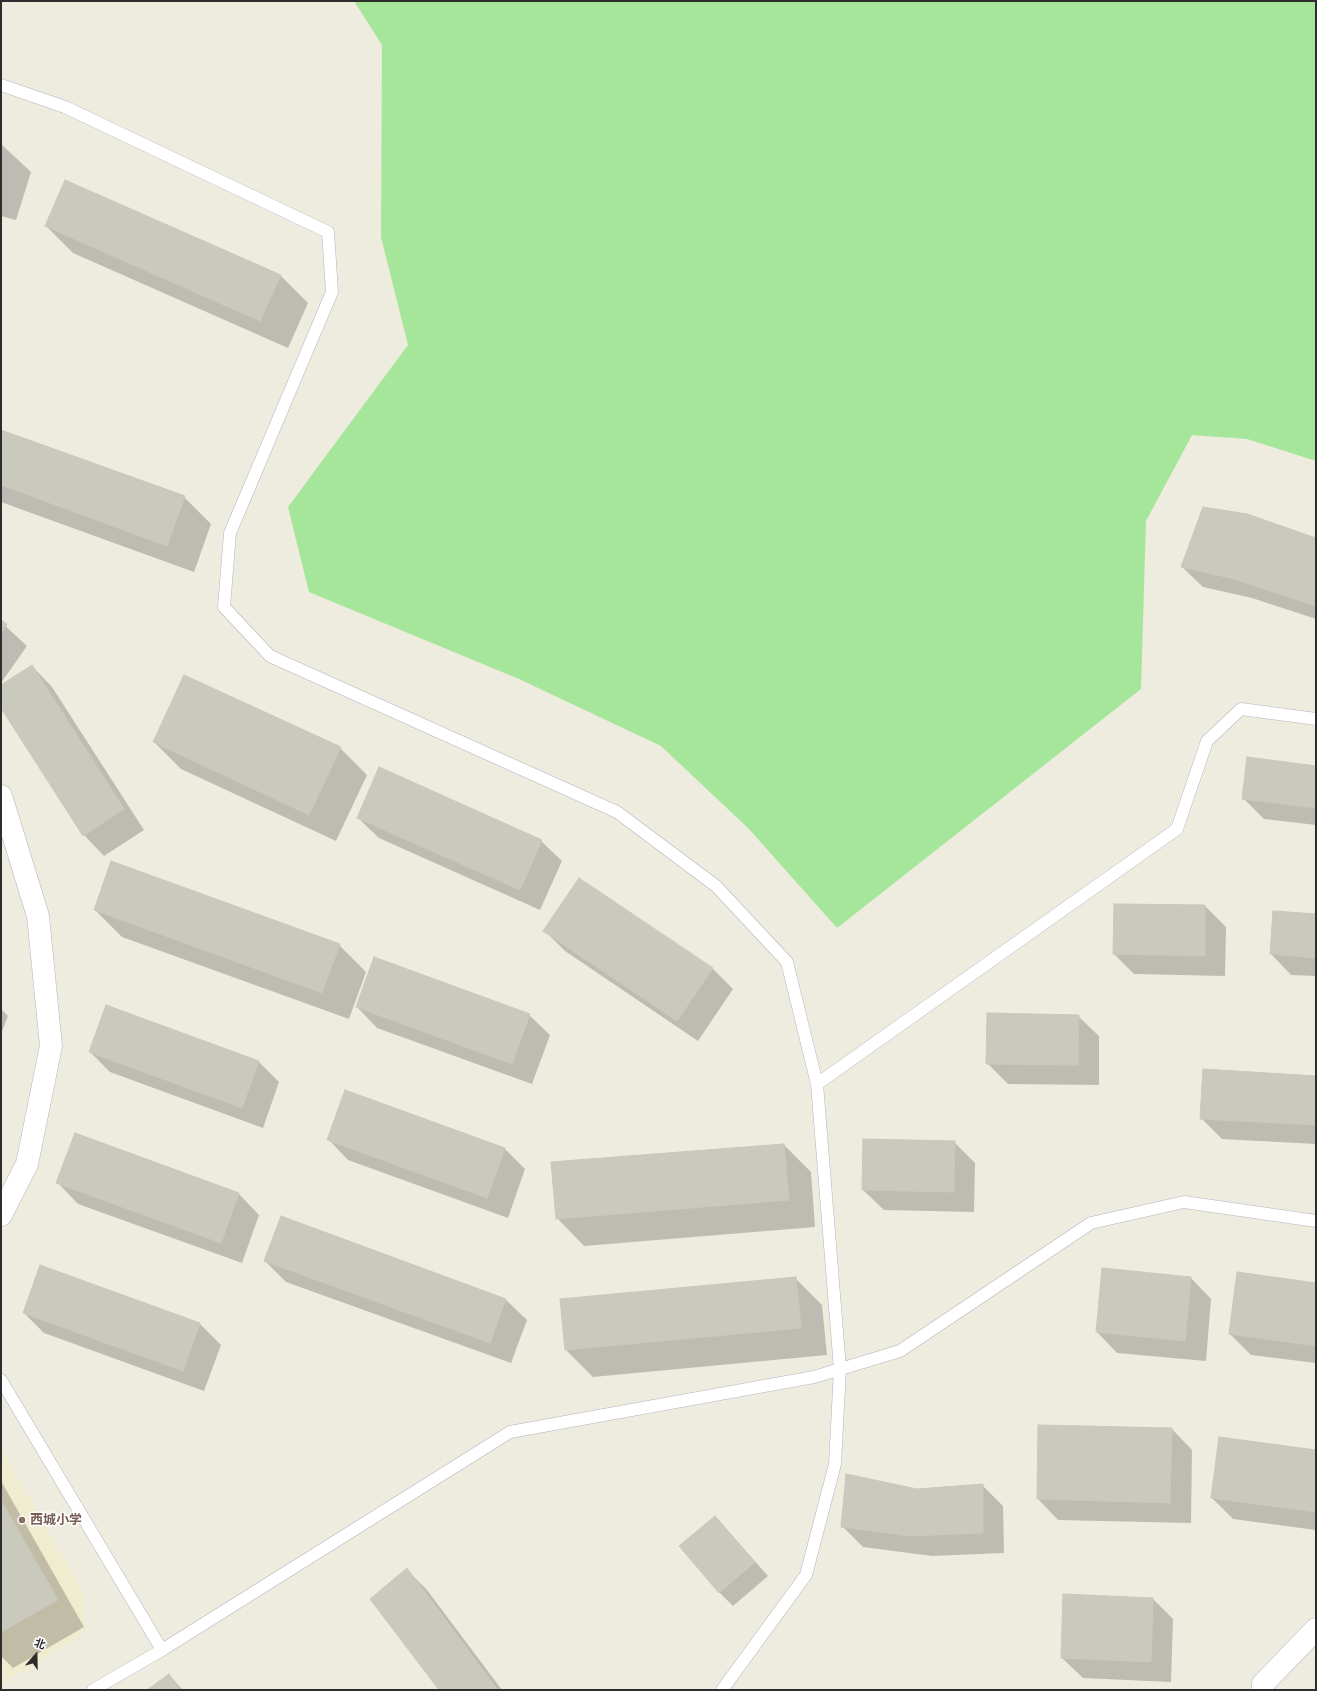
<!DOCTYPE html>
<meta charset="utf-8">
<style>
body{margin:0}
#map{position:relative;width:1317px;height:1691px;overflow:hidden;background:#eeebdf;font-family:"Exo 2","Noto Sans SC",sans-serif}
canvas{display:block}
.frame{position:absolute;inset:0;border:2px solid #2d2d2d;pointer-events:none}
.north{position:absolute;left:16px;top:1635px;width:40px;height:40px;-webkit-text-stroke:3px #fff;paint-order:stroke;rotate:20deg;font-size:11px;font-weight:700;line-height:16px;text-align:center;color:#2d2d2d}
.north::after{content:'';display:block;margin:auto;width:14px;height:18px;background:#2d2d2d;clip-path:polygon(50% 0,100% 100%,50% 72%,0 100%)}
</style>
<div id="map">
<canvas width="1317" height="1691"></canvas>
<div class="frame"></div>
<div class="north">北</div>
</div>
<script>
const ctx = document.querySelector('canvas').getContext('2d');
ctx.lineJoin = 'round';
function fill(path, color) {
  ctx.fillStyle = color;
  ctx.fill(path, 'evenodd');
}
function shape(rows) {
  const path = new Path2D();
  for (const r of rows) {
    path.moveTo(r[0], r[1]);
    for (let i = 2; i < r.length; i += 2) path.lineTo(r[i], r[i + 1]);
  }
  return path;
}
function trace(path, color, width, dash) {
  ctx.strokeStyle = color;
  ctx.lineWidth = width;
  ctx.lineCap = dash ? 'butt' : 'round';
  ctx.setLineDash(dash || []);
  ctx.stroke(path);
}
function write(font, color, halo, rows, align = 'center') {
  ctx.font = font + ' "Exo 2","Noto Sans SC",sans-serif';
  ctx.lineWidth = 3;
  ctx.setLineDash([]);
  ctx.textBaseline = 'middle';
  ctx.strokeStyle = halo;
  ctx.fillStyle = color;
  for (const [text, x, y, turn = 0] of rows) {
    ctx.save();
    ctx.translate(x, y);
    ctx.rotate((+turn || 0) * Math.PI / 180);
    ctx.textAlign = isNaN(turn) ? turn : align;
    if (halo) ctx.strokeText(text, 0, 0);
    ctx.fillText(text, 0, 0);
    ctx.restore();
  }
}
fill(shape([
 [1,1448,83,1592,86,1632,1,1685]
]), '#f0eccf');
fill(shape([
 [354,1,1316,1,1316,461,1247,439,1192,435,1146,521,1141,689,837,928,749,829,661,746,519,679,309,592,288,507,408,345,381,237,382,45]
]), '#a6e69b');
fill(shape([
 [1,144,31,172,16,220,1,216],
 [66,181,281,276,308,303,288,348,73,253,46,226],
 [1,431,184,497,211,524,194,572,1,502],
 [1316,539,1316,619,1252,598,1203,587,1182,567],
 [1,622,27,646,1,683],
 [32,666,52,687,144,830,104,856,84,835,1,706,1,686],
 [154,742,340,748,367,775,336,841,181,769],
 [1316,767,1316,825,1264,819,1243,798],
 [358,818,541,841,562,861,540,910,379,838],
 [580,879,713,969,733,989,698,1041,565,951,545,931],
 [1115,905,1205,906,1226,927,1225,976,1134,974,1114,954],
 [95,910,339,945,366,972,349,1019,122,937],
 [1316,915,1316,976,1291,975,1271,954],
 [357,1007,529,1015,550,1035,532,1084,377,1028],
 [1,1009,8,1016,1,1034],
 [1078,1016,1099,1036,1099,1085,1008,1084,987,1063],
 [90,1052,259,1062,279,1082,263,1128,110,1072],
 [1316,1077,1316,1144,1222,1139,1201,1118],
 [75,1135,239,1194,259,1215,242,1263,78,1204,58,1183],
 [328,1139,505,1149,525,1169,508,1218,348,1160],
 [954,1142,975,1163,974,1212,884,1210,863,1190],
 [784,1145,811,1172,815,1227,584,1246,557,1218],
 [281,1218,506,1300,527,1320,511,1363,286,1282,265,1261],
 [41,1266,200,1324,221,1345,204,1391,44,1333,24,1313],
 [795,1278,822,1305,827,1355,593,1377,566,1350],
 [1191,1278,1211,1299,1206,1361,1117,1353,1097,1332],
 [1316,1284,1316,1363,1251,1355,1230,1334],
 [1039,1426,1172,1429,1192,1450,1191,1523,1058,1520,1038,1499],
 [1316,1451,1316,1530,1233,1519,1212,1498],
 [1,1481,84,1627,13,1668,1,1656],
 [982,1485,1003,1506,1004,1553,932,1556,863,1547,842,1526,917,1490],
 [715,1517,768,1576,733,1606,719,1592],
 [407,1570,427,1590,502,1690,440,1690],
 [1153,1599,1173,1619,1171,1682,1083,1678,1062,1658],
 [169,1675,183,1690,149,1690]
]), '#0003');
const building = shape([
 [65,180,281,275,260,321,45,226,65,180],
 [1,430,185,496,167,546,1,485,1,430],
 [1203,507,1247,514,1316,538,1316,606,1230,578,1181,567,1203,507],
 [1,620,7,624,1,633,1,620],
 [32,665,124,809,83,836,1,708,1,685,32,665],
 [184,675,341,747,309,815,153,742,184,675],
 [1247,757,1316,766,1316,808,1242,799,1247,757],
 [379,767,542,840,520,890,357,818,379,767],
 [111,861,340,944,322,993,94,910,111,861],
 [579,878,713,968,677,1021,543,931,579,878],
 [1114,904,1205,905,1205,956,1113,954,1114,904],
 [1273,911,1316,914,1316,958,1270,954,1273,911],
 [374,957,530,1014,512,1064,356,1007,374,957],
 [106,1005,259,1061,242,1108,89,1052,106,1005],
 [987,1013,1079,1015,1078,1065,986,1064,987,1013],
 [1203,1069,1316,1076,1316,1125,1200,1119,1203,1069],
 [345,1090,505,1148,487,1198,327,1140,345,1090],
 [75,1133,239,1193,221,1243,56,1183,75,1133],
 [863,1139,955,1141,954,1192,862,1190,863,1139],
 [784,1144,789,1200,556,1219,551,1162,784,1144],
 [281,1216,506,1299,490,1343,264,1261,281,1216],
 [40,1265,200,1323,183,1371,23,1313,40,1265],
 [1102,1268,1191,1277,1185,1341,1096,1332,1102,1268],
 [1237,1272,1316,1283,1316,1346,1229,1334,1237,1272],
 [796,1277,801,1328,565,1350,560,1299,796,1277],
 [1038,1425,1172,1428,1170,1503,1037,1499,1038,1425],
 [1219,1437,1316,1450,1316,1512,1211,1498,1219,1437],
 [846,1474,917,1489,983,1484,983,1533,910,1536,841,1527,846,1474],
 [1,1500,58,1600,1,1632,1,1500],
 [715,1516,755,1562,719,1593,679,1546,715,1516],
 [407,1568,497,1689,496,1690,439,1690,370,1599,407,1568],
 [1063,1594,1153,1598,1151,1662,1061,1658,1063,1594],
 [169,1674,181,1690,147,1690,169,1674]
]);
fill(building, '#cac9be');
trace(building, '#cac8b9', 1);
const lane = shape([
 [1,85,65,107,328,232,332,292,230,533,224,607,270,656,617,812,716,886,787,962,817,1084,1177,829,1207,741,1241,709,1316,719],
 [1,1380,162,1650],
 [93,1690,162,1650,510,1432,814,1377,900,1351,1091,1223,1184,1202,1316,1221],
 [722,1690,806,1575,835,1464,840,1369,817,1084]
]);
const street = shape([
 [1263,1690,1263,1684,1316,1629]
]);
const secondary = shape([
 [1,796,38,916,51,1046,27,1164,1,1215]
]);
trace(lane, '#b3b3c0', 13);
trace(street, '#b3b3c0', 23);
trace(secondary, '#b3b3c0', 23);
trace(lane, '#fff', 12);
trace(street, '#fff', 22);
trace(secondary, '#fff', 22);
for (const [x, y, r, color] of [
 [22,1520,4,"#8d6e63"]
]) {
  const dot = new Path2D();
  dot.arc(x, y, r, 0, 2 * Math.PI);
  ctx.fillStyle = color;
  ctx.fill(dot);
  trace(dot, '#fff', 1.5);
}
write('bold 13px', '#785e54', '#fff', [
 ["西城小学",30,1520]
], 'left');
</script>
